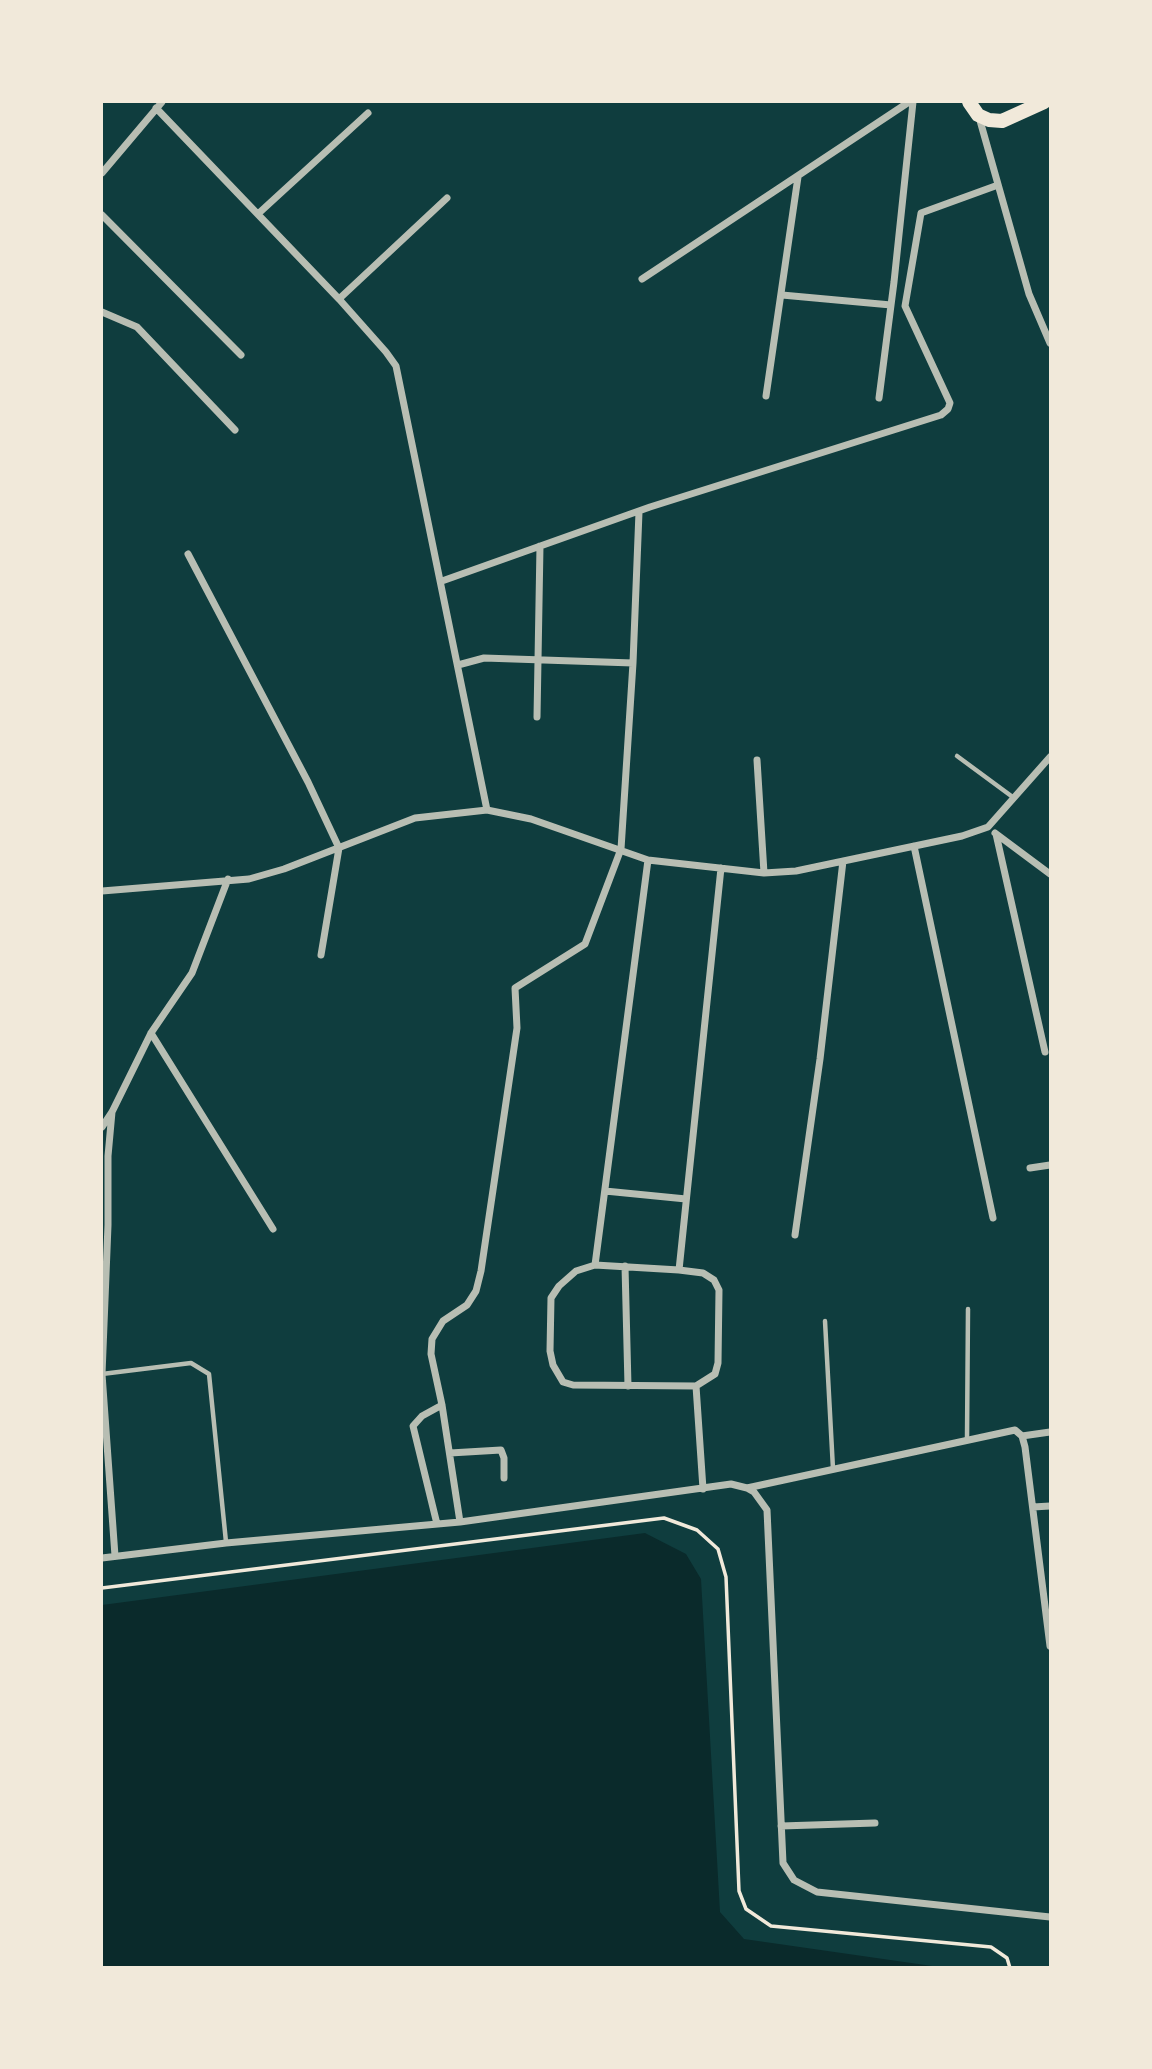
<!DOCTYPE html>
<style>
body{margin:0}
#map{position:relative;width:1152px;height:2069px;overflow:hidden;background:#0f3d3e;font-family:Mulish,sans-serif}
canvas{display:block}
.frame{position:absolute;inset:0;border:103px solid #f1e9da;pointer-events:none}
</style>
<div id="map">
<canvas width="1152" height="2069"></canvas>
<div class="frame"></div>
</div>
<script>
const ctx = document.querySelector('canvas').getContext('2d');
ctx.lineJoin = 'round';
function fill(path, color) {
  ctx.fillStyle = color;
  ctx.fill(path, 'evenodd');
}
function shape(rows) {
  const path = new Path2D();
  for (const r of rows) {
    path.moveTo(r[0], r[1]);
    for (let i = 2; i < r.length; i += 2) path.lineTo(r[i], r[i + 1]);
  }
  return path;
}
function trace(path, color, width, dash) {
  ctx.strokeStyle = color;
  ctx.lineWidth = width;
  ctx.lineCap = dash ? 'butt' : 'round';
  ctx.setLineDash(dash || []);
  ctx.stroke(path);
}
fill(shape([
 [645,1533,686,1554,701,1579,720,1912,744,1939,939,1967,102,1967,102,1605]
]), '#0a2a2b');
trace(shape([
 [102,1588,664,1518,697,1530,718,1549,726,1577,739,1891,746,1909,771,1926,991,1947,1007,1958,1010,1968]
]), '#f1e9da', 3.5);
trace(shape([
 [957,756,1014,798],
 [825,1321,833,1469],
 [102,1374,191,1363,209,1374,226,1542],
 [967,1439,968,1309]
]), '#b8beb3', 4.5);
trace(shape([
 [156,108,339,299,386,352,396,366,487,810],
 [979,117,1029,294,1050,343],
 [102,173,162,102],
 [259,213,368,113],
 [102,215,241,355],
 [642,279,909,102],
 [782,295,891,305],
 [339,299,447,198],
 [102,312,137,327,235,430],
 [766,396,798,177],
 [879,398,894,282,913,102],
 [188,554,308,782,339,848,321,955],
 [442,581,650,507,941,415,948,409,950,403,905,306,921,213,998,185],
 [458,665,484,658,633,663],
 [537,717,540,546],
 [757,760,764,873],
 [995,833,1050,874],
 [996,834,1045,1052],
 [914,846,993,1218],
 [648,860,595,1265,679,1270,721,868],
 [102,891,249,879,284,869,415,818,487,810,531,819,648,860,764,873,796,871,962,836,988,827,1050,757],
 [151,1033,273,1229],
 [112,1112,108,1156,108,1225,102,1374,115,1556],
 [102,1127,112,1112,151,1033,192,973,228,879],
 [1030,1168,1050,1165],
 [605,1191,686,1199],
 [795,1235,820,1059,843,861],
 [595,1265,576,1271,559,1286,551,1298,550,1351,553,1365,563,1382,573,1385,696,1386,715,1374,718,1363,719,1290,714,1280,703,1273,679,1270],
 [625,1266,628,1386],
 [696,1386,703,1489],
 [1022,1436,1050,1432],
 [450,1453,501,1450,504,1458,504,1478],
 [747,1488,1015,1430,1022,1436,1025,1447,1050,1646],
 [1033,1507,1050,1506],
 [460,1522,442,1405,431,1354,432,1339,443,1321,467,1305,476,1291,481,1271,517,1028,515,988,585,944,621,849,633,663,639,512],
 [437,1524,413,1426,422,1416,442,1405],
 [102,1558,226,1543,460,1522,731,1484,747,1488,754,1492,767,1510,783,1863,794,1880,817,1892,1050,1917],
 [781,1826,875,1823]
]), '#b8beb3', 7);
trace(shape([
 [969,102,978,115,989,120,1002,121,1044,102]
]), '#f1e9da', 14);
</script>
